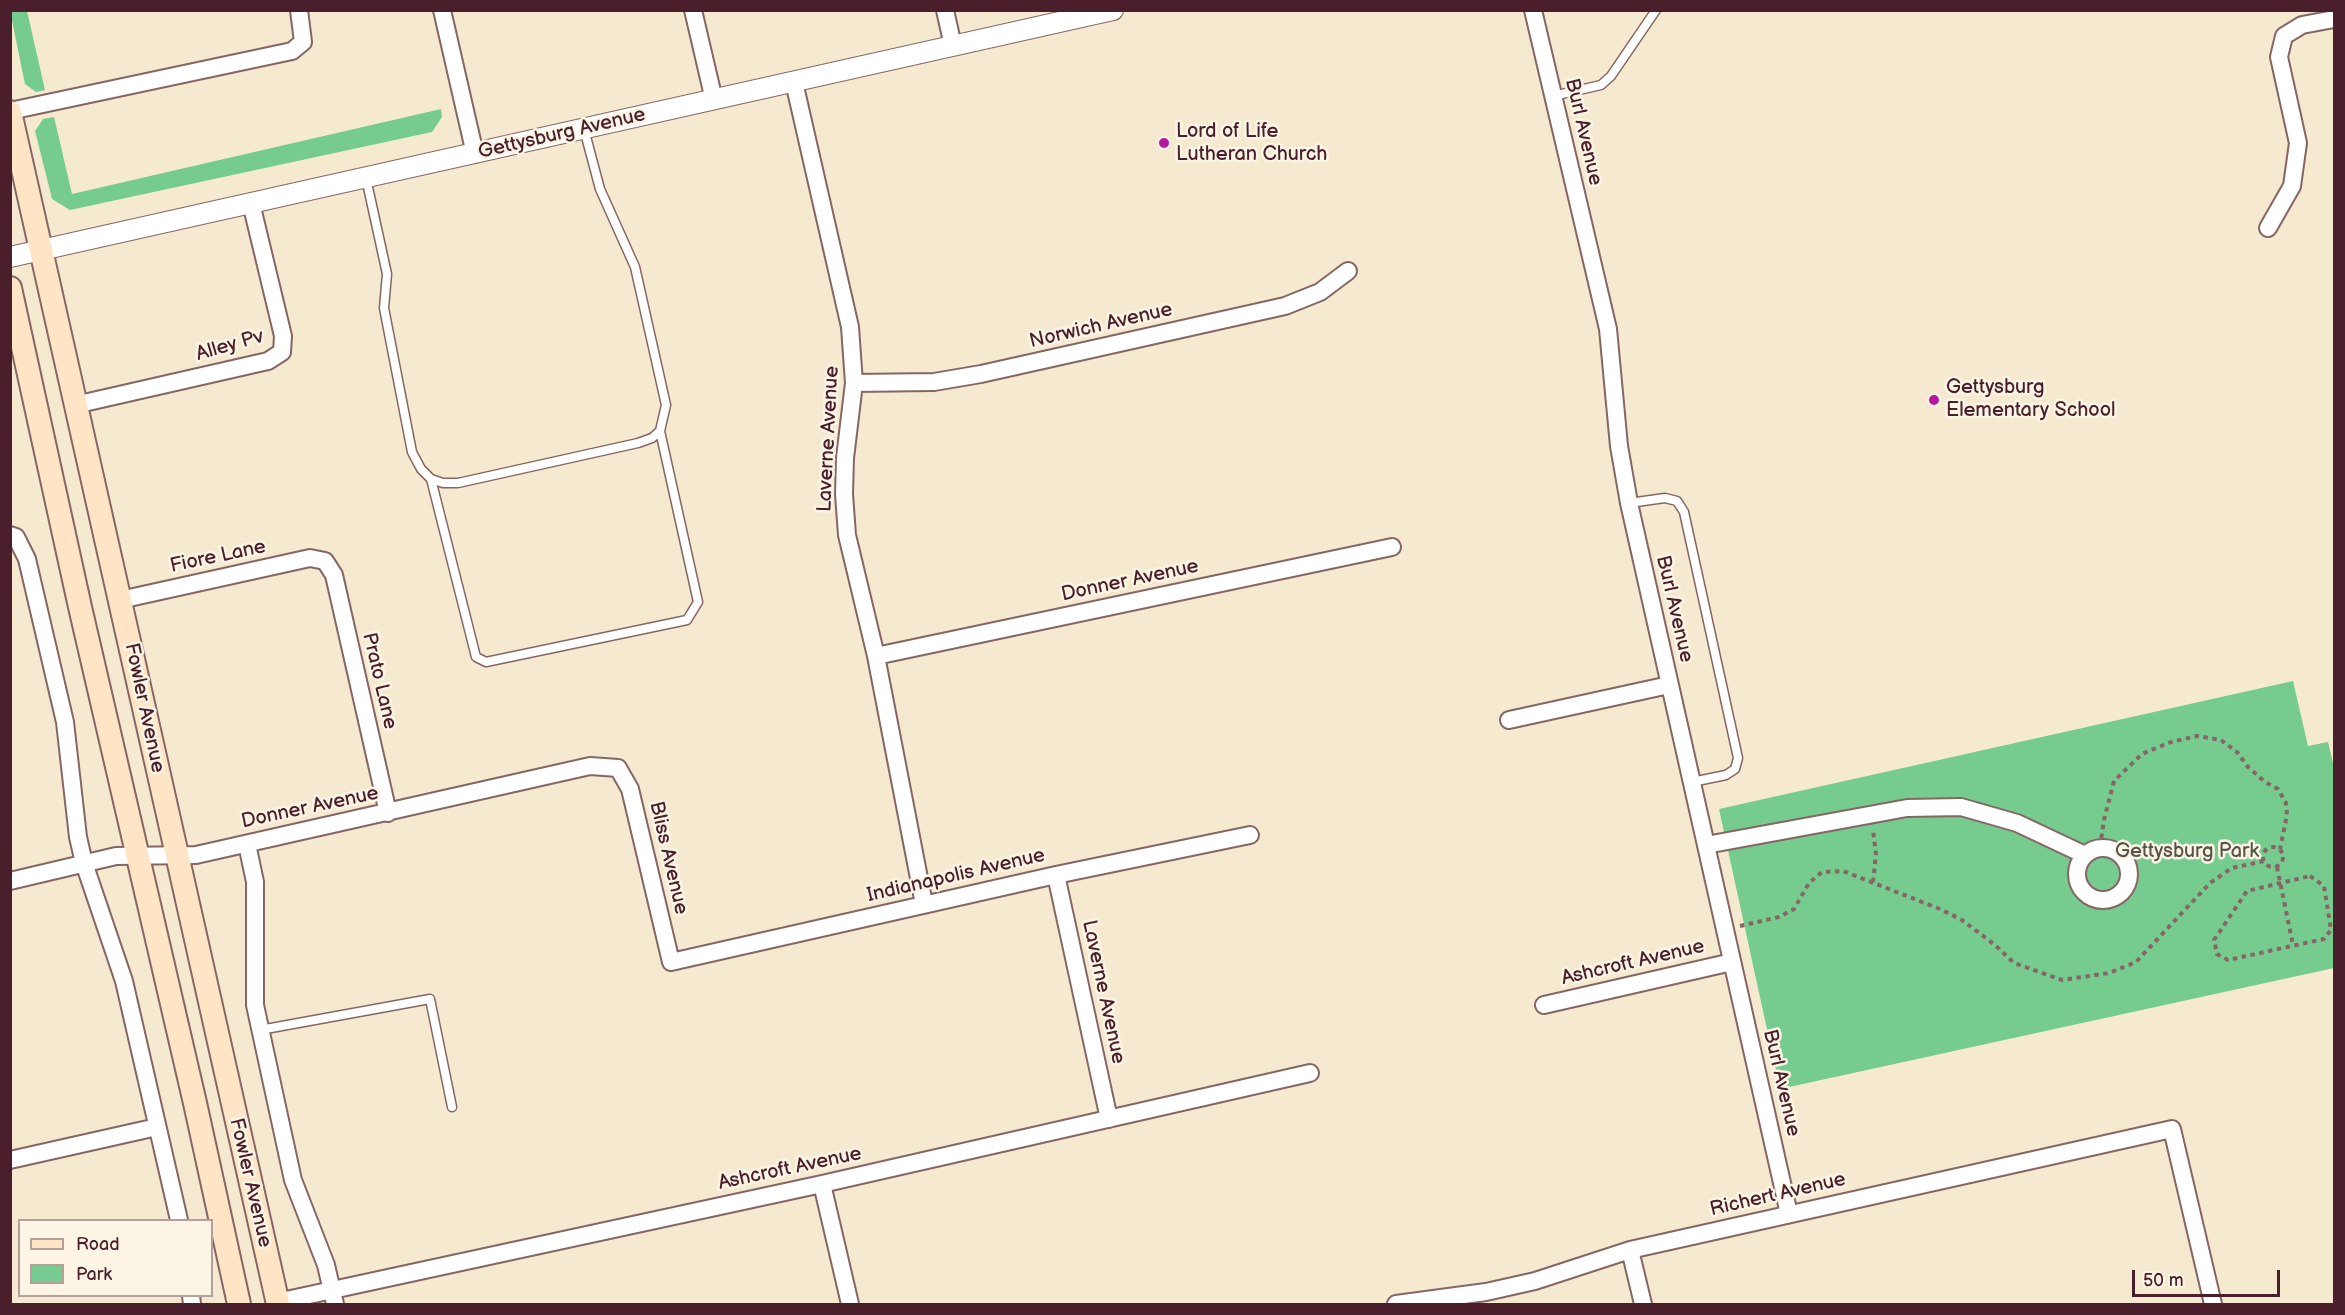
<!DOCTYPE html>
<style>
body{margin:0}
#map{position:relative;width:2345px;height:1315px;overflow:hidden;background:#f5e9d0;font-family:"Balsamiq Sans",sans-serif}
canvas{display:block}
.frame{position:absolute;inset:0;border:12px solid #4a1f2b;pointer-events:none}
.legend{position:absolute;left:18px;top:1219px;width:195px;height:78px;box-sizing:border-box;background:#fcf5e5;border:2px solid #b59f9b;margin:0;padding:8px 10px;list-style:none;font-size:18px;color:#4a1f2b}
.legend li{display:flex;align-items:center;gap:12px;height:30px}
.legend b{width:30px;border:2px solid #b59f9b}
.scale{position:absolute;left:2132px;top:1270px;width:148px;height:27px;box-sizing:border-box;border:3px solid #4a1f2b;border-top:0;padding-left:8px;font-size:18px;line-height:21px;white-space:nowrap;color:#4a1f2b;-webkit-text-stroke:4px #fcf5e5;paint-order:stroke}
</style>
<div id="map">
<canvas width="2345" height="1315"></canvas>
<div class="frame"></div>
<ul class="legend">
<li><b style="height:8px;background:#fde5c5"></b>Road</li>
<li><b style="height:16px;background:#76cc8f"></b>Park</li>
</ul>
<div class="scale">50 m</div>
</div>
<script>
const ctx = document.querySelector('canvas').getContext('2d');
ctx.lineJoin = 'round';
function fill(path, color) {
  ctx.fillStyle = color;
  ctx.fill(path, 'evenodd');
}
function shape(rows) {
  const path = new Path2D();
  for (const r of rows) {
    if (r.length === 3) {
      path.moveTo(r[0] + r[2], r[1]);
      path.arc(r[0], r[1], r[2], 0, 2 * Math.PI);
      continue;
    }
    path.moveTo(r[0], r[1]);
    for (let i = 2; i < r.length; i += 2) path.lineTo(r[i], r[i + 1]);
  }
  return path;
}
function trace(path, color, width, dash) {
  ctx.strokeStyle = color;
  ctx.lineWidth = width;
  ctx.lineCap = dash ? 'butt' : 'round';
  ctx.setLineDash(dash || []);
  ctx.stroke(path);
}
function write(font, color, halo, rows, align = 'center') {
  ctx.font = font + ' "Balsamiq Sans",sans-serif';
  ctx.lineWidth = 5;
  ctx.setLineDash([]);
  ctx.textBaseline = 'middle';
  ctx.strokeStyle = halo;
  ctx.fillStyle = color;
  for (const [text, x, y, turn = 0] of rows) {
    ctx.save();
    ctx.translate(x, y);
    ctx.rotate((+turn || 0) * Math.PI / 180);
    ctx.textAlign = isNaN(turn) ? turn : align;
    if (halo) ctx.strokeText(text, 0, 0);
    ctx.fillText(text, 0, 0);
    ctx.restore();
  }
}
fill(shape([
 [10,11,27,11,45,90,36,92,25,84],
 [441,109,442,117,432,132,70,210,52,199,35,131,43,119,54,117,72,194],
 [2293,681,2308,746,2328,742,2334,767,2334,968,1780,1089,1719,809]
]), '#76cc8f');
const service = shape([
 [1553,96,1601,85,1611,76,1656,10],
 [366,178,387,274,384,308,412,452,421,469,431,479,443,483,458,483,638,443,652,438,660,431,666,405,635,267,600,189,584,129],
 [431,479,476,657,486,662,687,620,698,602,660,431],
 [1629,503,1665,498,1677,501,1684,512,1738,758,1735,769,1726,775,1692,782],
 [260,1030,430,999,452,1107]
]);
const minor = shape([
 [442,10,475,154],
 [693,10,714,100],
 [945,10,953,46],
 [1533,10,1608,329,1619,446,1629,503,1789,1214],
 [794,82,850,327,854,383,845,458,844,494,847,535,876,656,924,904],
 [10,111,292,51,303,42,299,10],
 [2268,228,2292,186,2298,143,2279,57,2284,36,2302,25,2334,19],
 [854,383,934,382,981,374,1285,306,1320,292,1348,271],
 [75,405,268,361,282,352,283,336,251,203],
 [10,535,16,537,27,559,65,722,78,837,84,863,124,981,179,1220],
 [120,600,310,558,325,561,334,575,388,813],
 [876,656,1392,547],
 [1509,720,1669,685],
 [247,844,255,882,255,1005,293,1180,326,1265,335,1304],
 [1706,845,1907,808,1961,807,2017,823,2085,855],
 [2103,874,26],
 [1056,875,1109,1119],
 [10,881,116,856,196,855,590,766,618,768,630,789,671,962,1056,875,1250,835],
 [1544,1005,1732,962],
 [10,1160,157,1127],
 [822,1184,850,1304],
 [1630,1250,1643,1304],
 [191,1296,192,1304],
 [277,1302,822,1184,1310,1073],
 [1396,1304,1486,1292,1535,1281,1630,1250,2172,1129,2213,1304]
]);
const tertiary = shape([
 [10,257,1113,10]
]);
const secondary = shape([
 [10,112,278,1304],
 [10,288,80,607,195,1103,239,1304]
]);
trace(service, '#866665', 11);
trace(minor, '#866665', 20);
trace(tertiary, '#866665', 22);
trace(secondary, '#866665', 26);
trace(shape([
 [2273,857,10],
 [2100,847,2104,820,2114,781,2142,754,2171,742,2197,736,2221,740,2237,752,2248,767,2265,782,2278,789,2286,803,2287,815,2280,849],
 [2277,867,2293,945],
 [2310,876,2324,886,2331,930,2324,939,2228,960,2217,954,2214,940,2247,891,2310,876],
 [1873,882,1876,854,1873,830],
 [1740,926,1779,917,1794,909,1809,883,1822,872,1843,871,1940,909,1962,920,1995,945,2014,963,2062,980,2109,973,2136,962,2210,883,2232,868,2264,861]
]), '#866665', 4, [4.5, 4.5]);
trace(service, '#fff', 8);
trace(minor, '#fff', 16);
trace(tertiary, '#fff', 20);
trace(secondary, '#fde5c5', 22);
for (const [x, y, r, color] of [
 [1164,143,6,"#b5179e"],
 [1934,400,6,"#b5179e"]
]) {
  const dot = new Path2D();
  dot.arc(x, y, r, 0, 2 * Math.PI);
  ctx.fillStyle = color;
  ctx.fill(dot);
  trace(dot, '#fcf5e5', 2);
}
write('20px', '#4a1f2b', '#fcf5e5', [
 ["Lord of Life",1176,132],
 ["Lutheran Church",1176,155],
 ["Gettysburg",1946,388],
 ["Elementary School",1946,411]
], 'left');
write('20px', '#4a1f2b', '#fcf5e5', [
 ["Burl Avenue",1583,132,77],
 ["Gettysburg Avenue",562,134,-13],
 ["Norwich Avenue",1101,326,-13],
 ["Alley Pv",230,346,-16],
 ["Laverne Avenue",829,439,-87],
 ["Fiore Lane",218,557,-12],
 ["Donner Avenue",1130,581,-12],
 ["Burl Avenue",1674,609,77],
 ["Prato Lane",379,681,77],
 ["Fowler Avenue",144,708,78],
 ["Donner Avenue",310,808,-12],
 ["Bliss Avenue",668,858,77],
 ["Indianapolis Avenue",956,876,-13],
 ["Ashcroft Avenue",1633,963,-13],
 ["Laverne Avenue",1103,992,78],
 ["Burl Avenue",1781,1083,77],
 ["Ashcroft Avenue",790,1169,-12],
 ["Fowler Avenue",250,1183,77],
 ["Richert Avenue",1778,1195,-13]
]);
write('20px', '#575349', '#fcf5e5', [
 ["Gettysburg Park",2187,852]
]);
</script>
